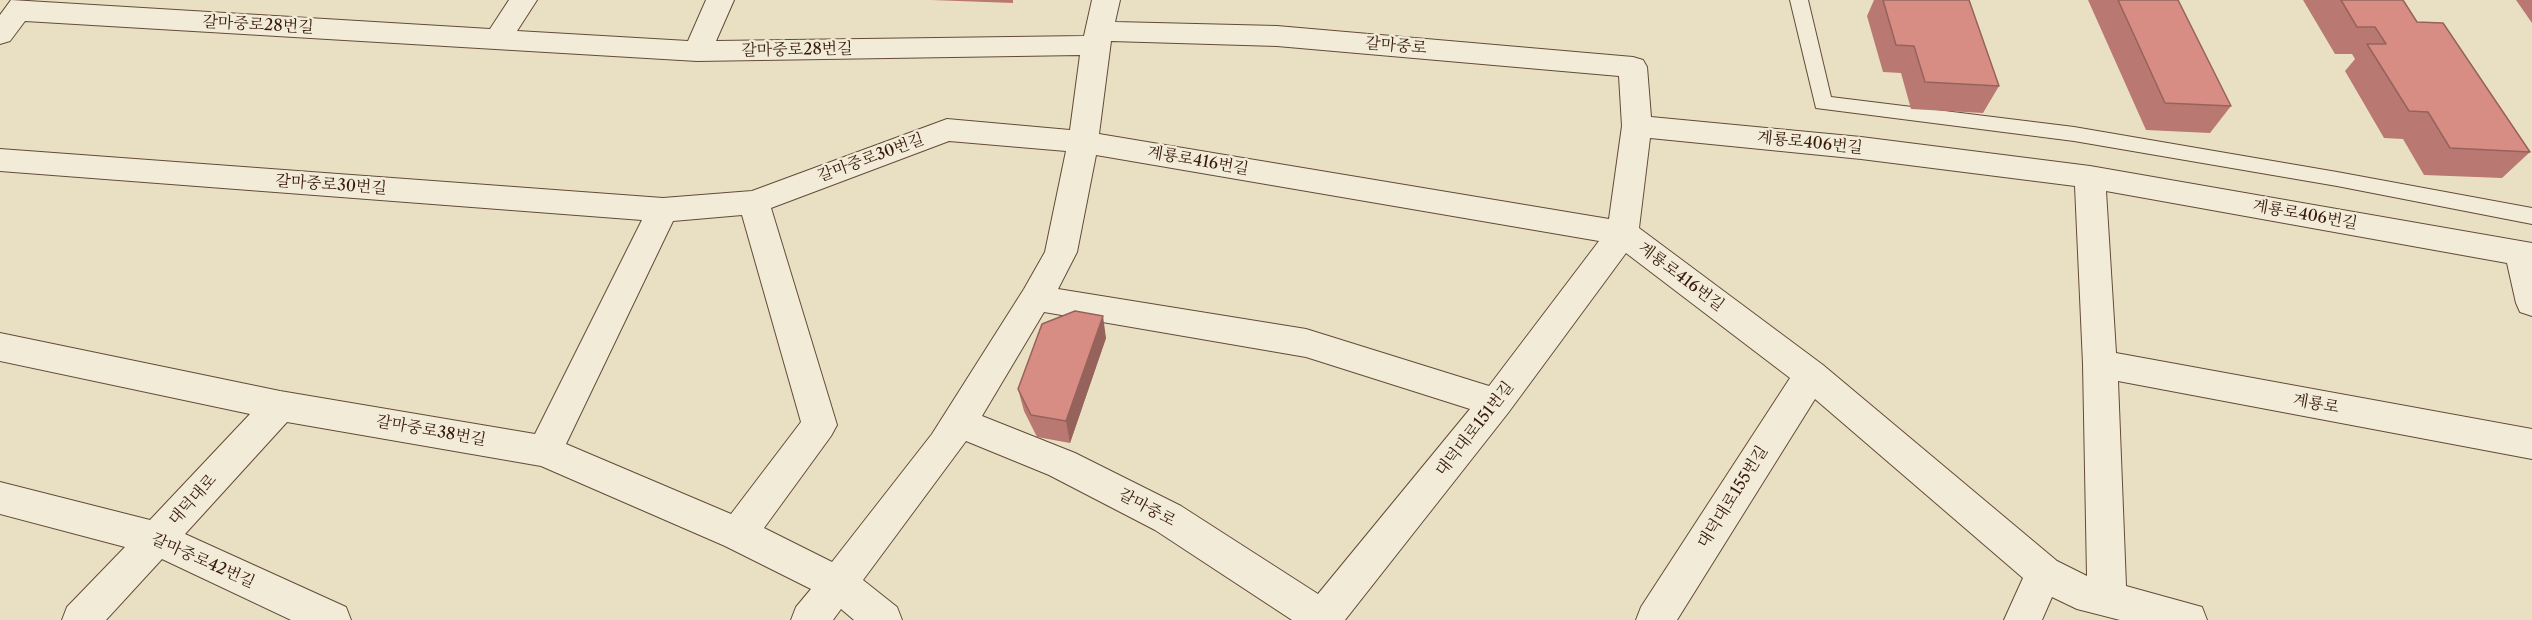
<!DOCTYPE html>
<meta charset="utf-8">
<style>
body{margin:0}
canvas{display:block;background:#e9e0c3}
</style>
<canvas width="2532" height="620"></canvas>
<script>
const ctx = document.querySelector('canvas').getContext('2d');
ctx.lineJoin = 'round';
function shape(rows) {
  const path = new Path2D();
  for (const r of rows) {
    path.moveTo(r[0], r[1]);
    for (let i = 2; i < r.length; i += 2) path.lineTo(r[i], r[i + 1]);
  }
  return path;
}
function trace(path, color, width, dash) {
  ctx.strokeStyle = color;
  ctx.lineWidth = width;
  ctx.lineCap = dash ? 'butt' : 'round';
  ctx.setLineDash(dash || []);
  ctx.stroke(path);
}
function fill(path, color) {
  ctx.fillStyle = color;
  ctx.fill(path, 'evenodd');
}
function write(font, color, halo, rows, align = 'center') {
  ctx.font = font + ' "Libre Caslon Text","Noto Serif KR",serif';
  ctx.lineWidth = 5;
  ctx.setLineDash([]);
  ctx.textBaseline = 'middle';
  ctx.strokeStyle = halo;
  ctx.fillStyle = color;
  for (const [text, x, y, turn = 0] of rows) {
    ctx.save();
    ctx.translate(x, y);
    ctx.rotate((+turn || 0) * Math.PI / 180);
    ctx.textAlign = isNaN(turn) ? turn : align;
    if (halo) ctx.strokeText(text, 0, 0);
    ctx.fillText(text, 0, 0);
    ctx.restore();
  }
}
const service = shape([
 [1790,0,1808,0,1831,97,2074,127,2337,172,2532,208,2532,224,2337,186,2074,141,1816,108,1790,0]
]);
const minor = shape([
 [11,0,490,29,509,0,537,0,517,31,688,41,706,0,734,0,716,41,1084,36,1092,0,1120,0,1115,22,1277,26,1633,57,1643,60,1647,67,1651,117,1861,137,2090,166,2532,243,2532,316,2520,312,2516,303,2507,263,2106,191,2116,353,2532,429,2532,459,2118,381,2126,586,2202,607,2207,620,2120,620,2077,609,2052,597,2042,620,2004,620,2023,578,1815,399,1677,620,1636,620,1641,607,1790,378,1626,253,1508,413,1345,620,1292,620,1155,530,1049,475,966,441,863,580,897,607,902,620,854,620,841,609,833,620,791,620,796,607,811,589,725,546,541,466,287,422,185,534,346,607,351,620,291,620,162,559,106,620,62,620,67,607,125,547,0,514,0,482,150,520,250,414,0,361,0,333,280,391,535,434,642,220,0,171,0,149,663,198,752,191,947,119,1070,130,1080,55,697,61,25,21,10,41,0,44,0,15,11,0],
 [1111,41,1277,46,1619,76,1622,126,1609,219,1099,134,1111,41],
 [1650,138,1861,159,2075,186,2083,364,2087,576,2057,561,1823,365,1639,228,1650,138],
 [949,141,1066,151,1045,252,1024,289,932,434,832,562,764,528,831,436,837,425,771,208,949,141],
 [1096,155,1599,241,1489,386,1306,329,1058,289,1077,252,1096,155],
 [742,215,801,422,731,514,566,444,673,221,742,215],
 [1044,312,1306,357,1470,409,1318,594,1181,506,1075,453,982,416,1044,312]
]);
trace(service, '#644b38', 2);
trace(minor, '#644b38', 2);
fill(service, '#f1ebd8');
fill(minor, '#f1ebd8');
fill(shape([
 [931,0,1013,0,1013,3],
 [1874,0,1969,0,1999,86,1983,113,1911,109,1901,73,1883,72,1867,16],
 [2088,0,2178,0,2231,106,2210,133,2146,130],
 [2303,0,2403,0,2417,22,2530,152,2502,178,2424,175,2403,139,2384,138,2345,71,2355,59,2352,54,2335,54],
 [2516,0,2532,0,2532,23],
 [1106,338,1070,443,1037,437,1024,411,1018,389]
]), '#b97972');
fill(shape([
 [1103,316,1106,338,1070,443,1066,421]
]), '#96635c');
const building = shape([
 [1883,0,1969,0,1999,86,1925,82,1914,46,1896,45,1883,0],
 [2118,0,2178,0,2231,106,2165,103,2118,0],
 [2341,0,2403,0,2417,22,2443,23,2530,152,2450,148,2428,112,2409,111,2367,44,2386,44,2375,27,2357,27,2341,0],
 [1075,311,1103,316,1066,421,1031,415,1018,389,1042,324,1075,311]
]);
fill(building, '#d78d84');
trace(building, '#96635c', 1.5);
write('16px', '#381909', '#f1ebd8', [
 ["갈마중로28번길",258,25,3],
 ["갈마중로",1396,46,5],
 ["갈마중로28번길",797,50,-1],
 ["계룡로406번길",1810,143,6],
 ["갈마중로30번길",871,158,-20],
 ["계룡로416번길",1198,161,10],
 ["갈마중로30번길",331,185,4],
 ["계룡로406번길",2305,215,10],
 ["계룡로416번길",1681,277,37],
 ["계룡로",2316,404,10],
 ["대덕대로151번길",1475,429,-52],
 ["갈마중로38번길",431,431,10],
 ["대덕대로155번길",1733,497,-58],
 ["대덕대로",193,500,-48],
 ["갈마중로",1147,508,28],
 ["갈마중로42번길",203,561,24]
]);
</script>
